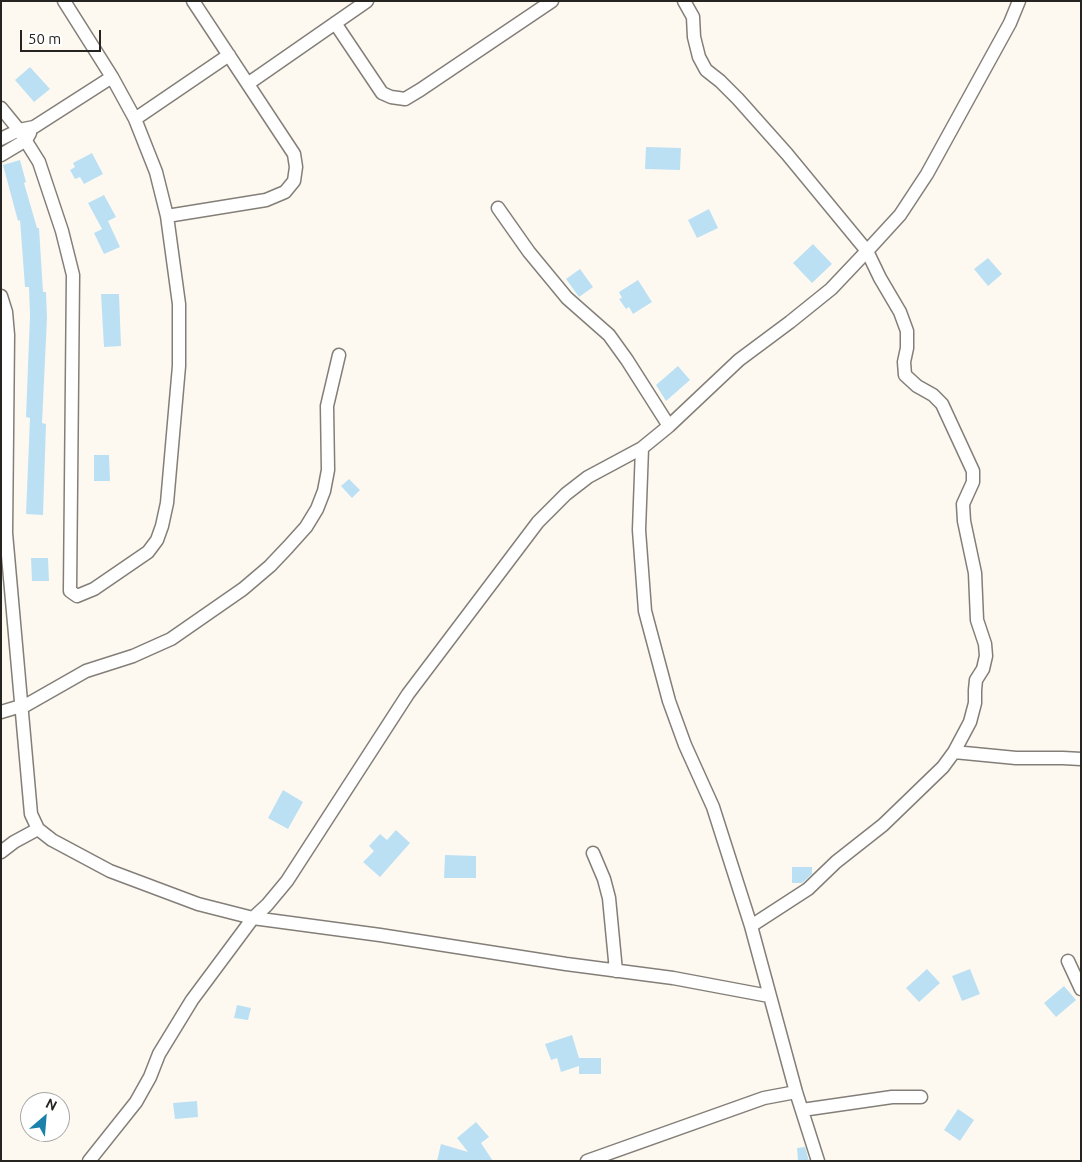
<!DOCTYPE html>
<style>
body{margin:0}
#map{position:relative;width:1082px;height:1162px;overflow:hidden;background:#fdf9f1;font-family:Ubuntu,sans-serif}
canvas{display:block}
.frame{position:absolute;inset:0;border:2px solid #262421;pointer-events:none}
.north{position:absolute;left:20px;top:1092px;width:50px;height:50px;box-sizing:border-box;background:#fff;border:1px solid #a8a7a6;border-radius:50%;rotate:27deg;font-size:14px;font-weight:700;line-height:20px;text-align:center;color:#262421}
.north::after{content:'';display:block;margin:auto;width:18px;height:22px;background:#1981aa;clip-path:polygon(50% 0,100% 100%,50% 72%,0 100%)}
.scale{position:absolute;left:20px;top:30px;width:81px;height:22px;box-sizing:border-box;border:2px solid #262421;border-top:0;padding-left:6px;font-size:15px;line-height:18px;white-space:nowrap;color:#262421;-webkit-text-stroke:4px #fff;paint-order:stroke}
</style>
<div id="map">
<canvas width="1082" height="1162"></canvas>
<div class="frame"></div>
<div class="north">N</div>
<div class="scale">50 m</div>
</div>
<script>
const ctx = document.querySelector('canvas').getContext('2d');
ctx.lineJoin = 'round';
function fill(path, color) {
  ctx.fillStyle = color;
  ctx.fill(path, 'evenodd');
}
function shape(rows) {
  const path = new Path2D();
  for (const r of rows) {
    path.moveTo(r[0], r[1]);
    for (let i = 2; i < r.length; i += 2) path.lineTo(r[i], r[i + 1]);
  }
  return path;
}
function trace(path, color, width, dash) {
  ctx.strokeStyle = color;
  ctx.lineWidth = width;
  ctx.lineCap = dash ? 'butt' : 'round';
  ctx.setLineDash(dash || []);
  ctx.stroke(path);
}
fill(shape([
 [30,67,50,89,34,102,15,80],
 [646,147,681,148,680,170,645,169],
 [92,153,103,174,84,184,80,177,75,179,70,170,75,167,73,163],
 [20,160,26,182,24,183,37,228,39,228,43,292,46,292,47,318,42,423,46,424,43,515,26,514,30,418,26,417,30,315,29,287,25,287,20,220,18,221,3,165],
 [104,195,116,217,108,221,120,247,104,254,94,233,102,229,88,203],
 [709,209,718,228,697,238,688,220],
 [813,244,832,264,812,283,793,263],
 [988,258,1002,274,988,286,974,269],
 [580,269,593,287,579,297,566,279],
 [638,280,652,302,633,314,629,307,626,309,619,299,622,298,619,292],
 [101,294,119,294,121,346,104,347],
 [678,366,690,380,666,401,656,385],
 [94,455,109,455,110,481,94,481],
 [349,479,360,490,352,498,341,486],
 [31,558,48,558,49,581,32,581],
 [283,790,303,802,288,829,268,818],
 [396,830,410,843,380,877,363,862,374,851,369,846,380,834,387,840],
 [445,855,476,856,476,878,444,878],
 [792,867,812,867,812,874,802,883,792,883],
 [927,969,940,983,919,1002,906,988],
 [970,969,980,994,962,1001,952,976],
 [1064,986,1076,1000,1056,1017,1044,1003],
 [237,1005,251,1008,248,1020,234,1018],
 [572,1035,579,1058,601,1058,601,1074,579,1074,579,1066,561,1072,557,1058,551,1060,545,1044],
 [197,1101,198,1117,175,1119,173,1103],
 [958,1109,974,1120,960,1141,944,1130],
 [476,1122,489,1137,481,1143,493,1161,437,1161,441,1144,468,1152,457,1138],
 [805,1147,809,1161,798,1161,797,1148]
]), '#bce0f3');
const minor = shape([
 [684,1,693,17,694,37,699,57,706,70,720,81,738,99,787,154,867,251,880,278,900,312,907,331,907,348,904,362,905,375,917,386,933,395,942,404,973,471,973,482,963,504,964,521,975,573,977,620,985,644,986,656,983,669,976,680,975,690,975,703,970,722,954,752,943,767,883,825,836,862,808,889,751,926],
 [335,23,382,93,391,97,405,99,420,90,552,1],
 [249,83,367,1],
 [1,108,19,130,39,162,62,231,73,275,70,591,77,596,94,589,148,552,157,540,162,526,167,503,179,366,179,304,167,216,156,172,135,119,112,77,64,1],
 [135,119,229,55],
 [1,139,19,130,34,127,112,77],
 [1,155,26,140,30,133],
 [498,208,529,252,567,298,609,335,627,360,669,426],
 [167,216,266,200,285,192,294,181,296,167,294,154,193,1],
 [1,296,6,312,8,335,6,533,31,814,38,829,52,840,110,871,198,904,253,918,380,935,566,964,673,978,769,996],
 [642,448,639,530,645,611,669,701,685,745,713,807,751,926,796,1092,818,1161],
 [21,708,86,671,133,656,171,639,243,589,270,566,288,547,306,527,317,509,324,491,328,470,327,406,339,355],
 [1,712,21,706],
 [954,752,1016,758,1063,758,1081,759],
 [1,852,14,842,38,829],
 [593,853,604,879,609,898,616,971],
 [1068,961,1081,989],
 [802,1110,892,1097,921,1097],
 [89,1161,136,1102,150,1077,159,1054,192,1000,253,918,267,905,287,881,408,694,538,522,566,494,588,477,642,448,669,426,739,360,790,322,831,289,867,251,900,215,927,174,1010,23,1019,1],
 [587,1161,764,1098,796,1092]
]);
trace(minor, '#837f78', 15);
trace(minor, '#fff', 12);
</script>
